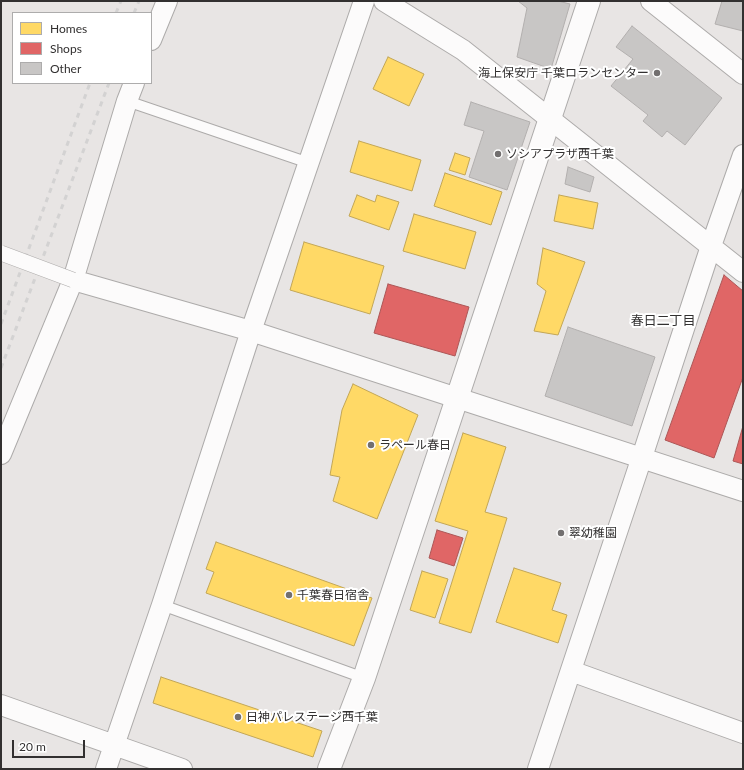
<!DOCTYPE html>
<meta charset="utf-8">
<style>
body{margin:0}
#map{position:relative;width:744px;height:770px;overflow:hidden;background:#e8e5e4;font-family:Lato,sans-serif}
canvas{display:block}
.frame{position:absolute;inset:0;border:2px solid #323030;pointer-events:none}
.legend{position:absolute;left:12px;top:12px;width:140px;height:72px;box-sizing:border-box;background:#fff;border:1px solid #adacac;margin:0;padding:5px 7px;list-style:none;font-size:12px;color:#323030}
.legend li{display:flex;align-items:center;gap:8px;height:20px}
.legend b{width:20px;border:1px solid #adacac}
.scale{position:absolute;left:12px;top:740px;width:73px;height:18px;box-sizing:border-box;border:2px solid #323030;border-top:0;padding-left:5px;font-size:12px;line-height:14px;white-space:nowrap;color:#323030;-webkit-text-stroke:3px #fff;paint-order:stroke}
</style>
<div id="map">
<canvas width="744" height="770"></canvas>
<div class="frame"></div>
<ul class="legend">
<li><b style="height:11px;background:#ffd966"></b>Homes</li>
<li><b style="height:11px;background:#e06666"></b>Shops</li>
<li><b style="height:11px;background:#c8c6c5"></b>Other</li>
</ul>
<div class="scale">20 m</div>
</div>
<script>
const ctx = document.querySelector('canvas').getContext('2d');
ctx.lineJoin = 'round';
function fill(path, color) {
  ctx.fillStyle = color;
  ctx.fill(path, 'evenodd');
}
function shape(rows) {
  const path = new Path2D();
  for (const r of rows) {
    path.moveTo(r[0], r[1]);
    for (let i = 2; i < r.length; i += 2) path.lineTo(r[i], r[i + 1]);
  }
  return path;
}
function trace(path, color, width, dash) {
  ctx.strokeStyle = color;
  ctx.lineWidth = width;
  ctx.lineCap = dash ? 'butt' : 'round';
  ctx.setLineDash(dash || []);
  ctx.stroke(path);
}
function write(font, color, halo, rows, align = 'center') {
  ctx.font = font + ' Lato,"Noto Sans JP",sans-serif';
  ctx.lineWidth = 4;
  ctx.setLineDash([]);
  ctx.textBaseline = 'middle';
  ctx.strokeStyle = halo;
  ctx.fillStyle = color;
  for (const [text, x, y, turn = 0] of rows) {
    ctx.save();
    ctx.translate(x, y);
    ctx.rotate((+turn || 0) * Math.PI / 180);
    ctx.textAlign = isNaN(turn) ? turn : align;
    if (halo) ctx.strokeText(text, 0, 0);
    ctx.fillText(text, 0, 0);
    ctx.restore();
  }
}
const homes = shape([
 [388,57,424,74,409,106,373,89,388,57],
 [359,141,421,160,412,191,350,172,359,141],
 [455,153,470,158,465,175,449,170,455,153],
 [445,173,502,192,491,225,434,206,445,173],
 [357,195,375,202,377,195,399,202,389,230,349,216,357,195],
 [559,195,598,203,593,229,554,221,559,195],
 [414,214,476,232,465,269,403,251,414,214],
 [304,242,384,266,370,314,290,290,304,242],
 [543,248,585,262,558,335,534,331,546,291,537,284,543,248],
 [353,384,418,415,377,519,333,501,340,477,330,475,342,410,353,384],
 [463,433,506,447,485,512,507,518,471,633,439,623,468,531,435,521,463,433],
 [216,542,372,598,354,646,206,593,214,572,206,569,216,542],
 [514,568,561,583,552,610,567,615,558,643,496,622,514,568],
 [422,571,448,579,435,618,410,610,422,571],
 [161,677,322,731,313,757,153,703,161,677]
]);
fill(homes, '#ffd966');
trace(homes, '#c2a656', 1);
const shops = shape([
 [724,275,743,291,743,377,714,458,665,440,724,275],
 [388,284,469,307,455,356,374,333,388,284],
 [743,426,743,464,733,461,743,426],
 [437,530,463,538,454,566,429,558,437,530]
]);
fill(shops, '#e06666');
trace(shops, '#ac5656', 1);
const building = shape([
 [518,1,558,1,570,4,551,69,517,57,527,8,518,1],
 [722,1,743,1,743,31,715,24,722,1],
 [632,26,722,98,685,145,667,131,662,137,643,121,648,115,611,86,633,59,616,47,632,26],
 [471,102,530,122,507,190,469,177,484,131,464,125,471,102],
 [568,167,594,177,590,192,565,184,568,167],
 [568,327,655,357,632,426,545,396,568,327]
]);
fill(building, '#c8c6c5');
trace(building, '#b2afae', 1);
const service = shape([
 [127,101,309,163],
 [162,605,364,678]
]);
const minor = shape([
 [384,1,463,50,743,272],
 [651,1,743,74],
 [151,40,167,1],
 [73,280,251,331,743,491],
 [1,454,73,280,127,101,134,83],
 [571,671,743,733],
 [1,705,182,769],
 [106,769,162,605,251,331,364,1],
 [538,769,642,457,711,246,743,155]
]);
const tertiary = shape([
 [329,769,364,678,589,1]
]);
trace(service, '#adabaa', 12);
trace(minor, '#adabaa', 22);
trace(tertiary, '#adabaa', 24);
trace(service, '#fcfbfb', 10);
trace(minor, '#fcfbfb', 20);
trace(tertiary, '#fcfbfb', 22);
trace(shape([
 [116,13,121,1],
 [134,13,139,1],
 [1,324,90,83],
 [1,368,109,83]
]), '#d3d2d2', 3, [5, 5]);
const pedestrianBridge = shape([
 [1,253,73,280]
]);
trace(pedestrianBridge, '#adabaa', 16, []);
trace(pedestrianBridge, '#fcfbfb', 15);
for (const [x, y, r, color] of [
 [657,73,4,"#726f6f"],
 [498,154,4,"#726f6f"],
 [371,445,4,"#726f6f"],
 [561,533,4,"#726f6f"],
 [289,595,4,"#726f6f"],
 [238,717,4,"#726f6f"]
]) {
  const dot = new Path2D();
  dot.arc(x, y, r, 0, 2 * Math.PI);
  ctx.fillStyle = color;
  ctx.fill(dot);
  trace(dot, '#fff', 1.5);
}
write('12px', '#323030', '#fff', [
 ["海上保安庁 千葉ロランセンター",649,73,"right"],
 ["ソシアプラザ西千葉",506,154],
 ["ラペール春日",379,445],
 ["翠幼稚園",569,533],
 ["千葉春日宿舎",297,595],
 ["日神パレステージ西千葉",246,717]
], 'left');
write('13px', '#323030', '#fff', [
 ["春日二丁目",663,321]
]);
</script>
